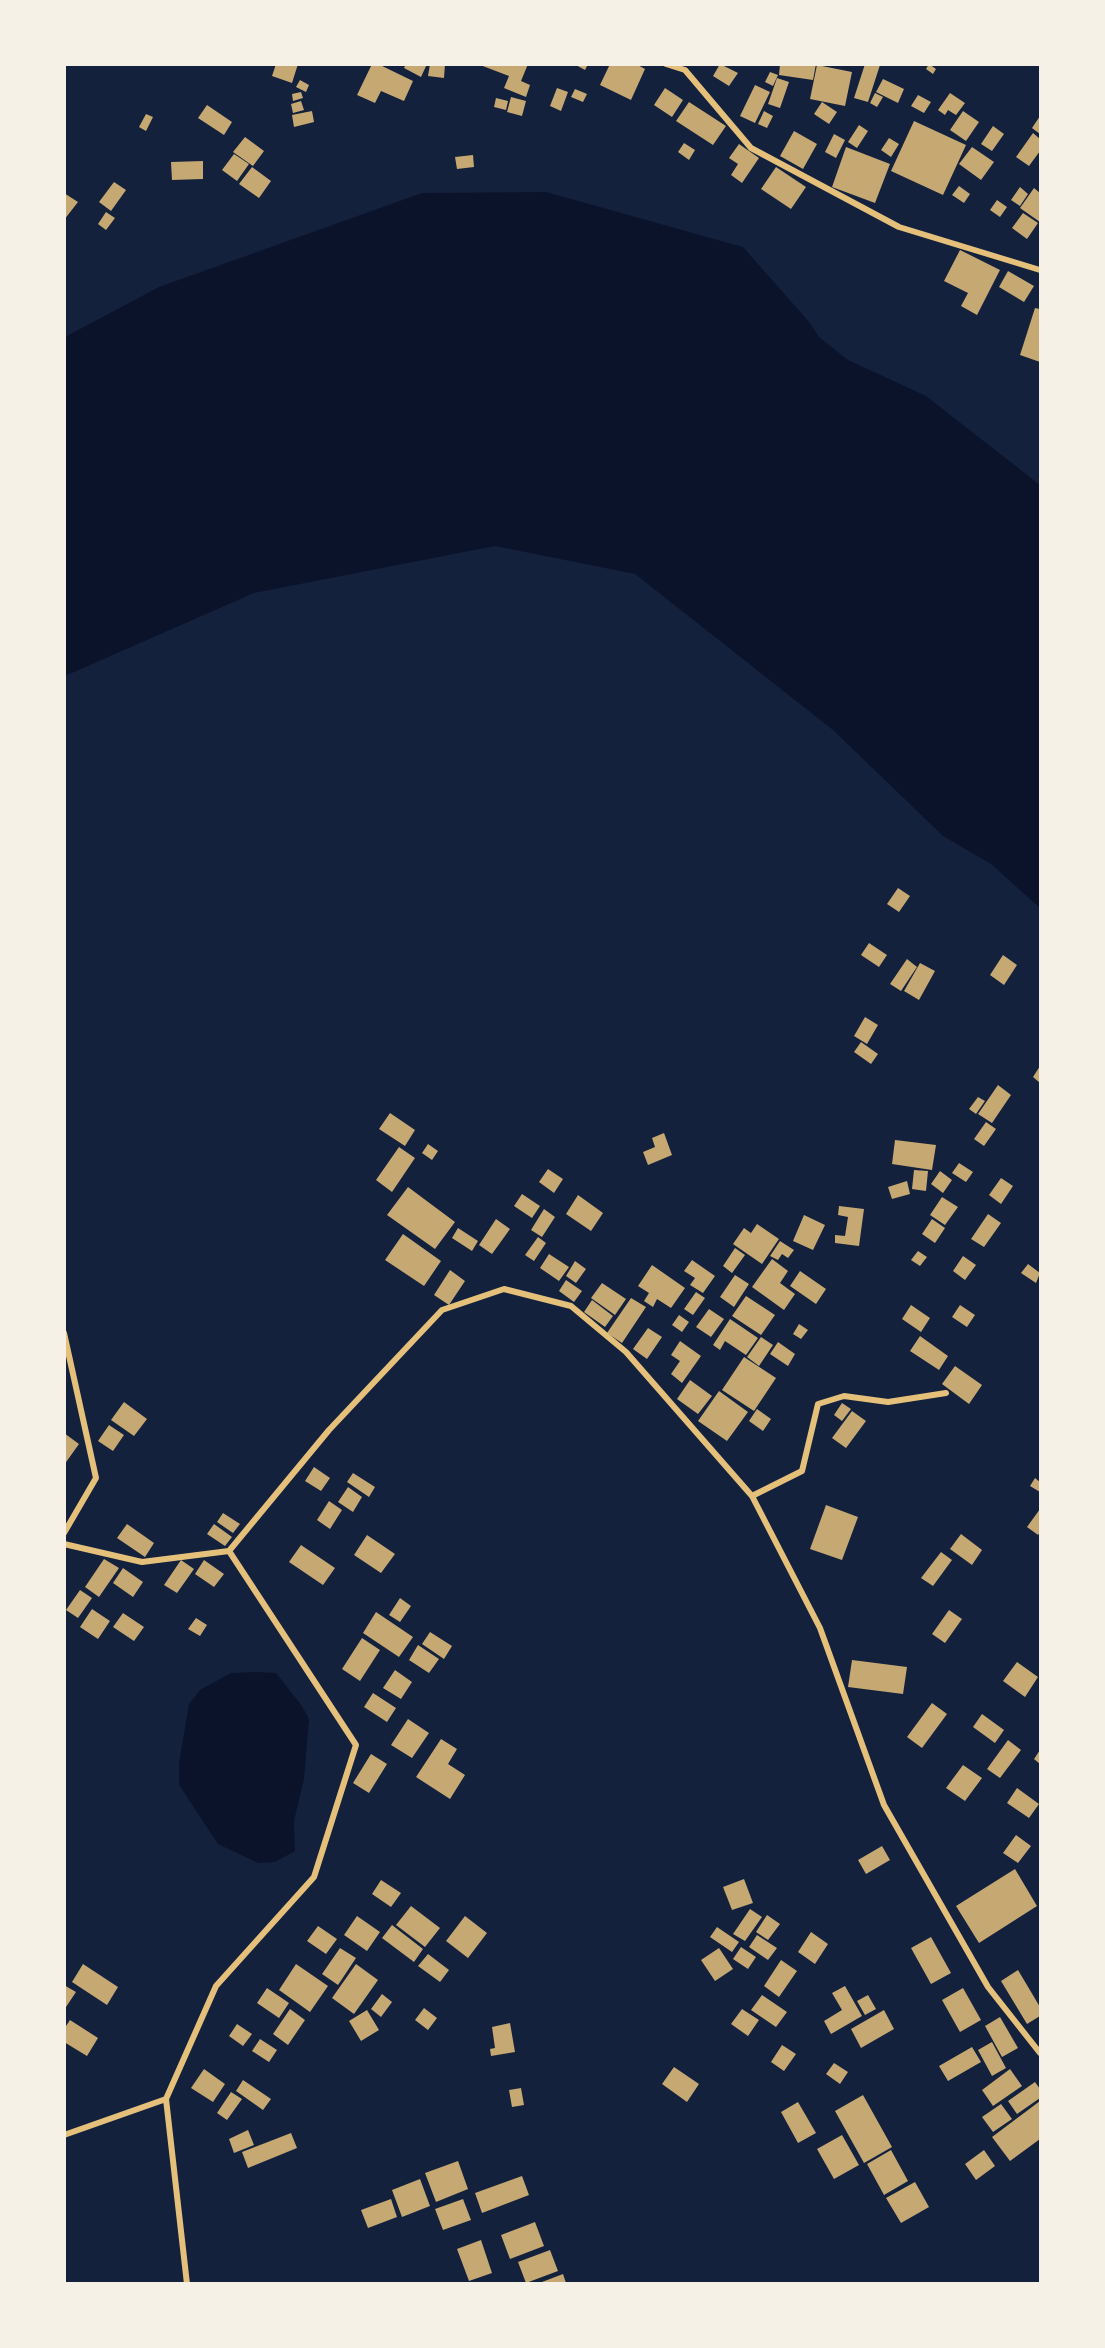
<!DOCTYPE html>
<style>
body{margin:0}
#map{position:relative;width:1105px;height:2348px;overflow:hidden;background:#14213d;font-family:"PT Sans",sans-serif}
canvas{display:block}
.frame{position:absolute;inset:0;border:66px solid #f6f1e7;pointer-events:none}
</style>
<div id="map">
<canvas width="1105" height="2348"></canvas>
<div class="frame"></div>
</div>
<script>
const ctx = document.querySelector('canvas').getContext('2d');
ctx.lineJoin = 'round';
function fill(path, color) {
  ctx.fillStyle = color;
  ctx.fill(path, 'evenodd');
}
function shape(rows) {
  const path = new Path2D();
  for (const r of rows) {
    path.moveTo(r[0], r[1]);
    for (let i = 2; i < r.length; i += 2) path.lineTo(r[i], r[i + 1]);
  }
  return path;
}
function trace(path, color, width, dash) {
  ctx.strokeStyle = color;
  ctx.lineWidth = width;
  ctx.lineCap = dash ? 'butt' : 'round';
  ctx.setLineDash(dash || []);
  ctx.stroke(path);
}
fill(shape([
 [546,192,743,247,810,323,819,337,848,360,926,396,1040,485,1040,908,991,864,943,836,833,730,635,574,495,546,254,593,65,676,65,337,159,287,422,193],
 [256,1672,276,1673,302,1706,309,1719,304,1779,294,1821,295,1851,275,1862,258,1863,218,1844,179,1785,179,1763,189,1704,200,1690,231,1673]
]), '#0b132b');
fill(shape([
 [276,64,298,64,292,83,272,76],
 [372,64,378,64,413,81,404,101,381,91,375,103,357,95],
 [406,64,427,64,421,77,404,68],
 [430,64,445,64,444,78,428,76],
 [528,64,521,81,530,85,526,97,504,88,509,76,480,65],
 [574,64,588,64,585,70],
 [610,64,636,64,645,69,631,100,600,85],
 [720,64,738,73,729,86,713,76],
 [780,64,816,64,813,80,779,75],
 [865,64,880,65,868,102,854,98],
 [929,64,936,69,933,74,926,69],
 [817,65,852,72,845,106,810,99],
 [770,72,778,75,773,86,765,82],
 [777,78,789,82,780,108,768,104],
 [883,79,904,89,898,103,876,92],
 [300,80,309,85,306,92,296,87],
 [755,85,770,92,755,123,740,116],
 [557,88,568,92,561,111,550,106],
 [665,88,683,100,672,117,654,105],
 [575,89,587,94,583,102,571,97],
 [301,92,303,98,293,101,292,94],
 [875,93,883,97,877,107,870,103],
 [950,93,965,103,956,115,948,110,945,115,938,110],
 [918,95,931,102,924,113,911,106],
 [511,97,526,101,522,116,507,112],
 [496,98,508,101,506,110,494,107],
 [301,101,304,110,293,113,291,104],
 [689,102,726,126,713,145,676,121],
 [822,102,837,112,829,124,814,114],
 [207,105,232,122,224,135,198,118],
 [312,111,314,122,294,127,292,115],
 [764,111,773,116,767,128,758,124],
 [963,111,979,122,966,141,950,130],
 [146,114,153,117,146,131,139,127],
 [1040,116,1040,134,1032,128],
 [914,121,966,145,943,195,891,171],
 [859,125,868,131,857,148,848,142],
 [993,126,1004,134,992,151,981,144],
 [794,131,817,144,803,169,780,156],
 [1033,133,1040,139,1040,151,1029,166,1016,157],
 [834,134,845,140,836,158,825,152],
 [245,137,264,151,253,166,233,152],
 [889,138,899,144,891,157,881,150],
 [684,143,695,150,689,160,678,152],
 [739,144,759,158,742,183,731,175,738,164,729,158],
 [846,147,890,164,875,203,832,187],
 [972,147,994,162,981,180,959,164],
 [234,154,249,164,237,181,222,170],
 [473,155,474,167,457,169,455,157],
 [203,161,203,179,172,180,171,162],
 [252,167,271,181,259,198,239,184],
 [776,167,806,187,791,209,761,189],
 [114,182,126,190,111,211,99,202],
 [959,186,970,194,964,203,952,195],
 [1020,187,1028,194,1020,206,1011,200],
 [1034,188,1040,193,1040,222,1020,208],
 [64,193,78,202,64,220],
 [997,200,1007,207,1000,217,990,210],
 [106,212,115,218,106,230,98,224],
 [1023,213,1038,223,1027,239,1012,228],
 [960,250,1000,270,977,315,961,306,968,293,944,281],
 [1008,271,1034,286,1024,302,999,287],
 [1035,308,1040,309,1040,362,1020,355],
 [898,888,910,896,899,912,887,904],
 [869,943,887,955,879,967,861,955],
 [1003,955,1017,965,1004,985,990,975],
 [907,959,917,967,901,991,890,984],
 [920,963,935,971,919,1000,904,991],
 [865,1017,878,1025,867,1044,854,1036],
 [861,1042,878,1054,871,1064,854,1052],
 [1040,1066,1040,1083,1033,1077],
 [998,1085,1011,1095,992,1123,978,1114],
 [978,1097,985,1101,976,1114,969,1109],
 [390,1113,415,1130,405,1146,379,1129],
 [986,1122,996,1129,984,1146,974,1139],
 [664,1133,672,1155,648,1165,643,1152,655,1147,652,1138],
 [895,1140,936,1145,932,1170,892,1164],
 [428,1144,438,1151,432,1160,422,1153],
 [399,1147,415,1158,392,1192,376,1180],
 [959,1163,973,1172,966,1182,952,1173],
 [548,1169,563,1179,554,1193,539,1182],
 [914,1170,928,1171,926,1191,912,1189],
 [940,1171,952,1180,943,1193,931,1184],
 [1001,1178,1013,1186,1001,1204,989,1195],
 [907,1181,910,1194,892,1199,888,1187],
 [408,1187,455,1222,435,1249,387,1215],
 [522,1194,540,1206,532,1218,514,1206],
 [578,1195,603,1213,591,1231,566,1214],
 [942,1197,958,1207,945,1225,930,1215],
 [839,1206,864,1209,859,1246,835,1243,835,1235,845,1236,848,1217,838,1215],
 [544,1209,555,1217,542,1237,531,1230],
 [988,1214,1001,1223,984,1247,971,1239],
 [804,1215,825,1225,813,1250,793,1241],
 [496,1219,510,1229,492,1254,479,1245],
 [932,1219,945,1228,935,1243,922,1234],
 [757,1224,779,1239,762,1264,733,1244,744,1228,751,1233],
 [458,1228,478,1241,472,1251,452,1238],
 [403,1234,441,1261,424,1286,385,1260],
 [538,1237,546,1243,534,1261,525,1255],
 [780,1241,794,1250,788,1258,782,1254,778,1260,770,1256],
 [735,1248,745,1255,732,1273,723,1266],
 [918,1251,927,1257,920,1266,911,1260],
 [549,1254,569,1267,559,1281,540,1268],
 [963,1256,976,1265,965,1280,953,1271],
 [772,1259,788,1271,780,1283,795,1294,784,1310,752,1287],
 [692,1260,715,1276,703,1293,690,1285,695,1278,684,1271],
 [575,1261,586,1269,576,1283,566,1276],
 [1028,1264,1040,1273,1036,1283,1021,1273],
 [652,1265,685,1288,671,1308,657,1299,653,1307,644,1301,649,1293,638,1286],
 [450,1270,465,1281,449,1305,434,1295],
 [800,1271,826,1289,816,1304,790,1286],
 [735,1275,749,1284,734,1307,720,1297],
 [566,1280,582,1291,574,1302,559,1291],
 [602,1283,626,1299,615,1315,591,1298],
 [696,1292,705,1298,693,1315,684,1309],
 [746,1296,775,1315,761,1335,732,1316],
 [631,1298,646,1307,622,1343,607,1333],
 [592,1300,613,1316,605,1327,584,1312],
 [911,1305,930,1318,921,1332,902,1319],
 [960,1305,975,1315,967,1327,952,1317],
 [709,1309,724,1319,711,1337,696,1327],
 [679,1315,689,1322,682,1332,672,1325],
 [730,1319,758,1338,746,1355,725,1341,720,1350,713,1345],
 [799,1324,808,1330,801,1339,793,1334],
 [648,1328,662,1337,647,1359,633,1349],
 [920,1336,948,1356,939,1370,910,1351],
 [761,1337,773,1345,759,1366,747,1357],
 [680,1341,701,1356,682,1383,671,1374,680,1361,671,1355],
 [778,1342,795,1354,788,1366,770,1354],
 [744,1357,776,1378,754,1411,722,1390],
 [955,1366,982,1385,969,1404,942,1384],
 [690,1380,712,1396,698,1414,677,1399],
 [719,1391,748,1412,727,1441,698,1421],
 [124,1402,147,1419,134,1436,111,1420],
 [842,1403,851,1409,842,1421,834,1415],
 [757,1409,771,1419,763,1431,749,1421],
 [852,1411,866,1421,846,1448,832,1438],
 [109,1425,124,1435,113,1451,98,1441],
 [64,1433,79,1444,64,1465],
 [314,1467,330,1478,321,1491,305,1481],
 [353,1473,375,1487,369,1497,347,1482],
 [1035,1478,1040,1482,1040,1492,1030,1486],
 [348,1487,362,1497,353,1512,338,1502],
 [329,1501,342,1510,330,1529,317,1520],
 [826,1505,858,1517,842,1560,810,1549],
 [1040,1509,1040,1532,1038,1535,1027,1527],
 [223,1513,240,1524,233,1533,217,1522],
 [127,1524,154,1543,145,1557,117,1538],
 [214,1524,232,1537,225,1546,207,1534],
 [961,1534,982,1550,972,1565,950,1549],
 [367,1535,395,1554,381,1573,354,1555],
 [301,1545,335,1568,323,1585,289,1562],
 [941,1552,952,1560,933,1586,921,1578],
 [104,1559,119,1568,99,1597,85,1587],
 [181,1560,194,1569,177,1593,164,1585],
 [204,1560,224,1574,214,1587,195,1574],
 [123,1568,143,1582,133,1597,113,1583],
 [80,1590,92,1598,78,1618,66,1610],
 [400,1598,411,1606,400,1622,389,1615],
 [92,1609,110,1621,98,1639,80,1627],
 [949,1610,962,1619,945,1643,932,1634],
 [376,1612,413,1637,399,1657,363,1633],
 [123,1613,144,1627,134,1641,113,1627],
 [196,1618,207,1625,200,1636,188,1629],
 [430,1632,452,1646,444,1659,422,1644],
 [362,1638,380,1650,360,1681,342,1669],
 [418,1645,439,1659,429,1673,409,1660],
 [852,1660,907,1667,903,1694,848,1687],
 [1017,1662,1038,1677,1025,1697,1003,1681],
 [395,1670,412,1682,401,1699,383,1688],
 [373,1693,396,1708,387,1722,364,1707],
 [932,1703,947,1714,922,1748,907,1737],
 [982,1714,1004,1730,995,1743,973,1727],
 [408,1719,429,1733,412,1758,391,1745],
 [441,1739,457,1749,448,1764,465,1775,450,1799,416,1777],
 [1008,1740,1021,1750,1000,1778,987,1769],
 [1040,1750,1040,1764,1034,1759],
 [371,1754,387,1764,369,1793,353,1783],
 [963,1765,982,1778,965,1801,946,1788],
 [1017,1788,1039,1804,1029,1818,1007,1803],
 [1016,1835,1031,1846,1018,1863,1003,1853],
 [882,1846,890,1860,866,1874,858,1860],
 [1015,1869,1037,1906,979,1943,956,1906],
 [744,1879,753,1903,732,1910,723,1887],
 [381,1880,401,1893,391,1907,372,1894],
 [411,1906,440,1928,425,1947,396,1925],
 [750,1909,762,1917,745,1941,733,1934],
 [767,1915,780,1924,768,1940,756,1932],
 [357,1916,380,1932,367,1951,344,1935],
 [465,1916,487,1933,468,1958,446,1941],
 [392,1925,423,1949,414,1962,382,1938],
 [318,1926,337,1939,326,1954,307,1941],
 [717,1927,739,1942,732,1952,710,1937],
 [811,1932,828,1944,815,1964,798,1952],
 [757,1935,777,1948,768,1960,749,1947],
 [931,1937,951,1973,931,1984,911,1948],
 [741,1947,756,1957,748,1969,733,1959],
 [340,1948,356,1958,338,1985,322,1974],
 [719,1948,733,1969,715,1981,701,1960],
 [428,1954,449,1970,440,1982,418,1966],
 [781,1960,797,1971,779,1997,764,1986],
 [83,1964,118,1987,107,2005,72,1982],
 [296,1964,328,1986,310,2012,279,1990],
 [356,1964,378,1980,354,2014,332,1998],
 [1018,1970,1040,2007,1040,2016,1027,2024,1001,1981],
 [64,1985,76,1992,66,2007,64,2006],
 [845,1986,862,2016,831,2034,824,2021,842,2010,832,1993],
 [267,1988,289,2003,279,2018,257,2003],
 [963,1988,981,2020,960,2032,942,2000],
 [382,1994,392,2002,381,2017,371,2009],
 [762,1995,787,2012,776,2027,751,2010],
 [868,1995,876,2009,865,2015,857,2001],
 [424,2008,437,2018,428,2030,415,2020],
 [290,2009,305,2020,288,2045,273,2034],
 [742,2009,759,2020,748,2036,731,2024],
 [367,2010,379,2030,361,2041,349,2021],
 [884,2010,894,2029,861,2048,851,2029],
 [1000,2017,1018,2048,1002,2057,985,2026],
 [70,2020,98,2038,87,2056,64,2042,64,2029],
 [510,2023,515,2052,491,2056,490,2049,495,2048,492,2027],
 [237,2024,252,2034,243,2046,229,2036],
 [260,2039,277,2050,269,2062,252,2051],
 [992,2042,1006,2068,992,2076,978,2050],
 [782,2045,796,2054,784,2071,771,2062],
 [972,2047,981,2062,948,2081,939,2066],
 [834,2063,848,2072,840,2084,826,2074],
 [674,2067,699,2084,687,2102,662,2084],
 [204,2069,225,2084,213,2102,191,2088],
 [1010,2069,1022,2086,993,2106,982,2090],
 [243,2080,271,2099,263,2110,236,2091],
 [1035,2082,1040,2089,1040,2098,1017,2114,1008,2101],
 [521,2088,524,2105,512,2107,509,2090],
 [231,2092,242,2099,227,2120,217,2113],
 [863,2095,892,2147,864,2163,835,2111],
 [1040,2101,1040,2139,1010,2161,992,2137],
 [798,2102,816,2133,798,2143,781,2112],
 [1001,2104,1012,2119,993,2132,982,2117],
 [248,2130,254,2145,234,2153,229,2139],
 [291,2133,297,2148,248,2168,242,2152],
 [842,2135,859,2165,834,2179,817,2149],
 [891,2150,908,2181,884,2195,867,2164],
 [984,2150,995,2166,976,2180,965,2164],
 [458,2161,468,2189,436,2202,425,2173],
 [522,2176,529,2195,482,2213,475,2193],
 [420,2179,430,2206,402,2217,392,2190],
 [915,2182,929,2207,901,2223,886,2198],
 [391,2199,397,2217,368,2228,361,2210],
 [463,2199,471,2220,443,2230,435,2209],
 [535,2222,544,2246,510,2259,501,2235],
 [481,2240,492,2273,469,2281,457,2249],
 [550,2250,558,2271,526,2283,518,2262],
 [563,2274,566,2283,543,2283,542,2282]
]), '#c6a872');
trace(shape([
 [666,64,685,70,751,148,899,227,1040,270],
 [64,1333,96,1478,64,1533],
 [752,1496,802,1471,818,1404,844,1396,888,1402,946,1393],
 [64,1544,142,1562,229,1551,329,1430,442,1310,504,1289,571,1306,626,1352,752,1496,820,1628,884,1805,988,1987,1040,2053],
 [64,2135,166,2099],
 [187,2284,166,2099,216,1986,314,1877,356,1745,229,1551]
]), '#e5c07b', 6);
</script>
